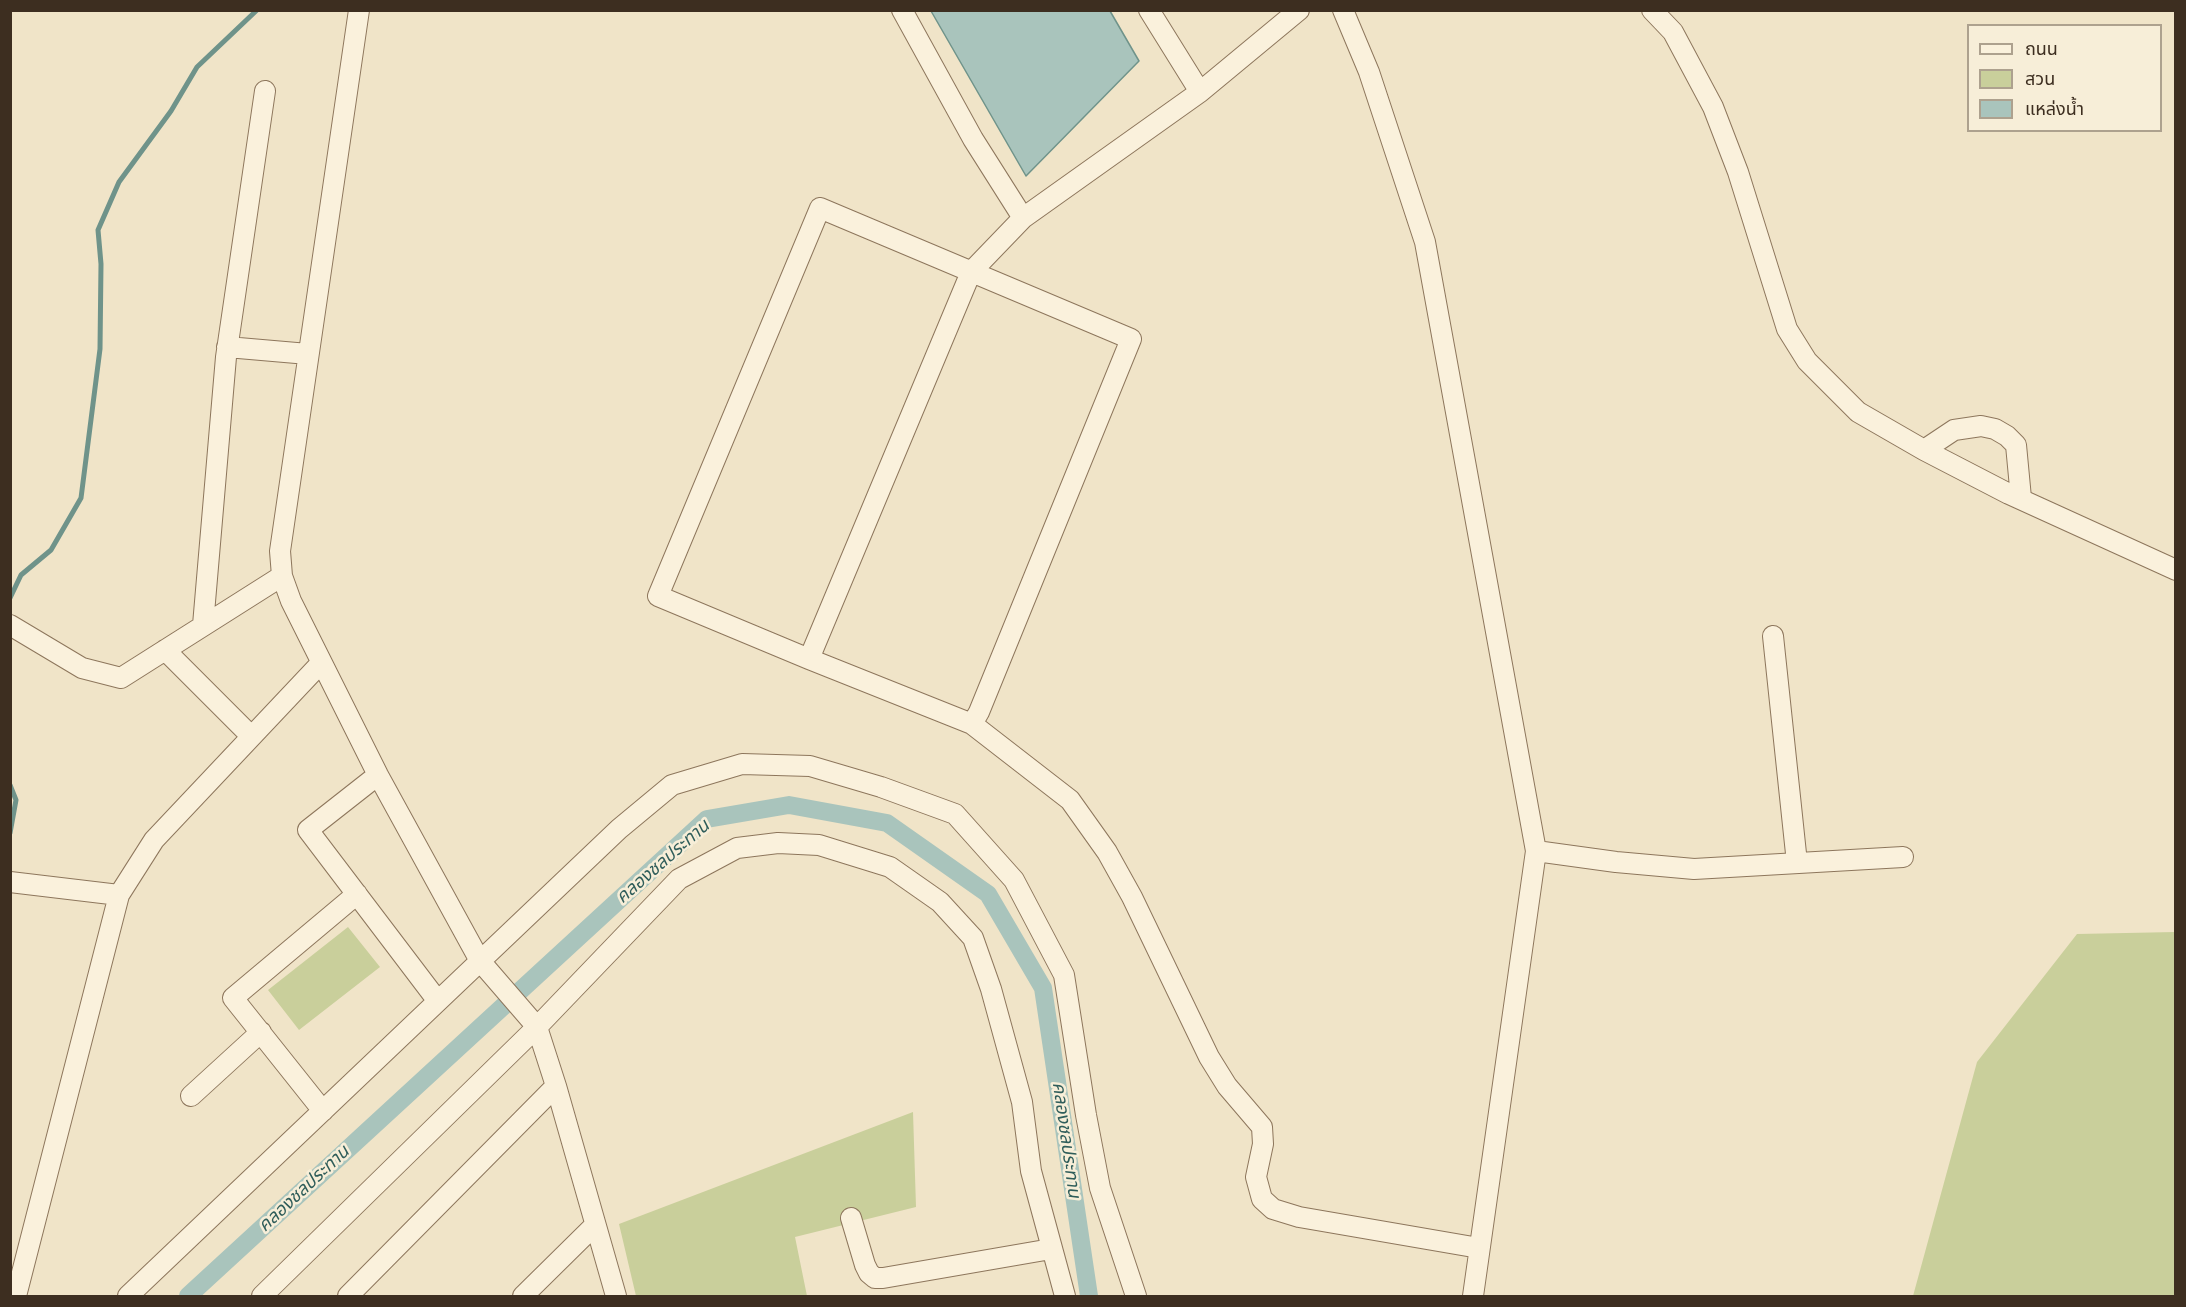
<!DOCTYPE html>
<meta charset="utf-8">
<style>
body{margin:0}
#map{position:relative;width:2186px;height:1307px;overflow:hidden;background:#f0e4c8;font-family:Merriweather,"Noto Sans Thai",serif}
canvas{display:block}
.frame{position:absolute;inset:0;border:12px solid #3d2e20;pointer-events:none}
.legend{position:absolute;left:1967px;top:24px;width:195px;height:108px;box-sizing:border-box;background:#f7eed8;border:2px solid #ada18e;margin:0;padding:8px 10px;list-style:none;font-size:18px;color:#3d2e20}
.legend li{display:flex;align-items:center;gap:12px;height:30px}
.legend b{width:30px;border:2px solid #ada18e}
</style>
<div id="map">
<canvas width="2186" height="1307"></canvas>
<div class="frame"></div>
<ul class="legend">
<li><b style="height:8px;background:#faf1dc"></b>ถนน</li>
<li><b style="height:16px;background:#c9cf9b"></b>สวน</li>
<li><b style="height:16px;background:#a9c4bc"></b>แหล่งน้ำ</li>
</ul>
</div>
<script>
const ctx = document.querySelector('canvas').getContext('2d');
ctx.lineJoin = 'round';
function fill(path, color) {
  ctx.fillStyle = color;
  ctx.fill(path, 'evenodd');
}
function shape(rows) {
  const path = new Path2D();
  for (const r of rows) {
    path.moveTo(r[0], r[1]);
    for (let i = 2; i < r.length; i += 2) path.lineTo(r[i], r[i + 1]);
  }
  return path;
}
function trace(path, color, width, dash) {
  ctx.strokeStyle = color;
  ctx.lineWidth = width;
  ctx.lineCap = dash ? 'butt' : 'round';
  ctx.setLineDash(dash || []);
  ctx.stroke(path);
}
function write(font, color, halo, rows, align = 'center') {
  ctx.font = font + ' Merriweather,"Noto Sans Thai",serif';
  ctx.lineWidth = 5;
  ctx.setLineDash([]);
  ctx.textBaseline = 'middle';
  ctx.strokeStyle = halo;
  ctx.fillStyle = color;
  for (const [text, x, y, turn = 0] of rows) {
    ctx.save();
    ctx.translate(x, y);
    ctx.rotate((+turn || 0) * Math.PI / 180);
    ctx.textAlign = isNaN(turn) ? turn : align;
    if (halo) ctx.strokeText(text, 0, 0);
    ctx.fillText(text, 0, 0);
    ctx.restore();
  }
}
fill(shape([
 [348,927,380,967,299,1030,268,990],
 [2175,932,2175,1296,1913,1296,1977,1062,2077,934],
 [913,1112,916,1207,795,1237,807,1296,636,1296,619,1224]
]), '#c9cf9b');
const water = shape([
 [931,11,1110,11,1139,61,1026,176,931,11]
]);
fill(water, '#a9c4bc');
trace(water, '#6f938a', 1.5);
trace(shape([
 [10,598,21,575,51,550,81,498,100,349,101,264,98,230,119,182,171,111,197,67,257,10],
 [10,785,16,800,10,833]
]), '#6f938a', 5);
trace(shape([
 [188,1296,707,819,789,805,887,823,988,894,1043,988,1089,1296]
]), '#a9c4bc', 18);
const minor = shape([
 [359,10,280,551,282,576,291,601,378,775,480,961,537,1027,556,1086,616,1296],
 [902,10,973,139,1023,218],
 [1149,10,1200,92],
 [1343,10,1369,72,1425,242,1536,851,1473,1296],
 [1652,10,1673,32,1713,107,1738,172,1787,329,1807,361,1858,412,1924,450,2009,494,2176,570],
 [820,208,1131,339,979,712,972,724,809,659,658,596,820,208],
 [227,347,308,354],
 [1924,450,1954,430,1981,426,1995,429,2007,436,2016,445,2021,498],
 [10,625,82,668,121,678,282,576],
 [203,625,226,357,265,91],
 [1773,636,1797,863],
 [165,650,251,736],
 [809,659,971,272,1023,218,1200,92,1299,10],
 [972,724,1070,800,1107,852,1132,897,1209,1057,1227,1086,1262,1127,1263,1144,1256,1177,1262,1199,1273,1209,1299,1217,1479,1248],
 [378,775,308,830,437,1000],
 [1536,851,1616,862,1694,869,1903,857],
 [10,882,119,895],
 [191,1096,261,1032],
 [323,1111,233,998,357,894],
 [851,1218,865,1265,869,1273,875,1278,883,1278,1051,1249],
 [16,1296,119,895,154,840,321,663],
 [128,1296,619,829,672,785,742,764,810,766,881,787,955,814,1014,880,1064,975,1086,1115,1100,1188,1136,1296],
 [262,1296,537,1027,679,879,737,848,778,843,819,845,890,867,940,902,973,938,991,989,1022,1102,1031,1171,1065,1296],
 [348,1296,556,1086],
 [523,1296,595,1225]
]);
trace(minor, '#8d765c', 22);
trace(minor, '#faf1dc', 20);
write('italic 18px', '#2f5d5a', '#f7eed8', [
 ["คลองชลประทาน",663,862,-41],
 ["คลองชลประทาน",1066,1140,82],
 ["คลองชลประทาน",304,1189,-43]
]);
</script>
